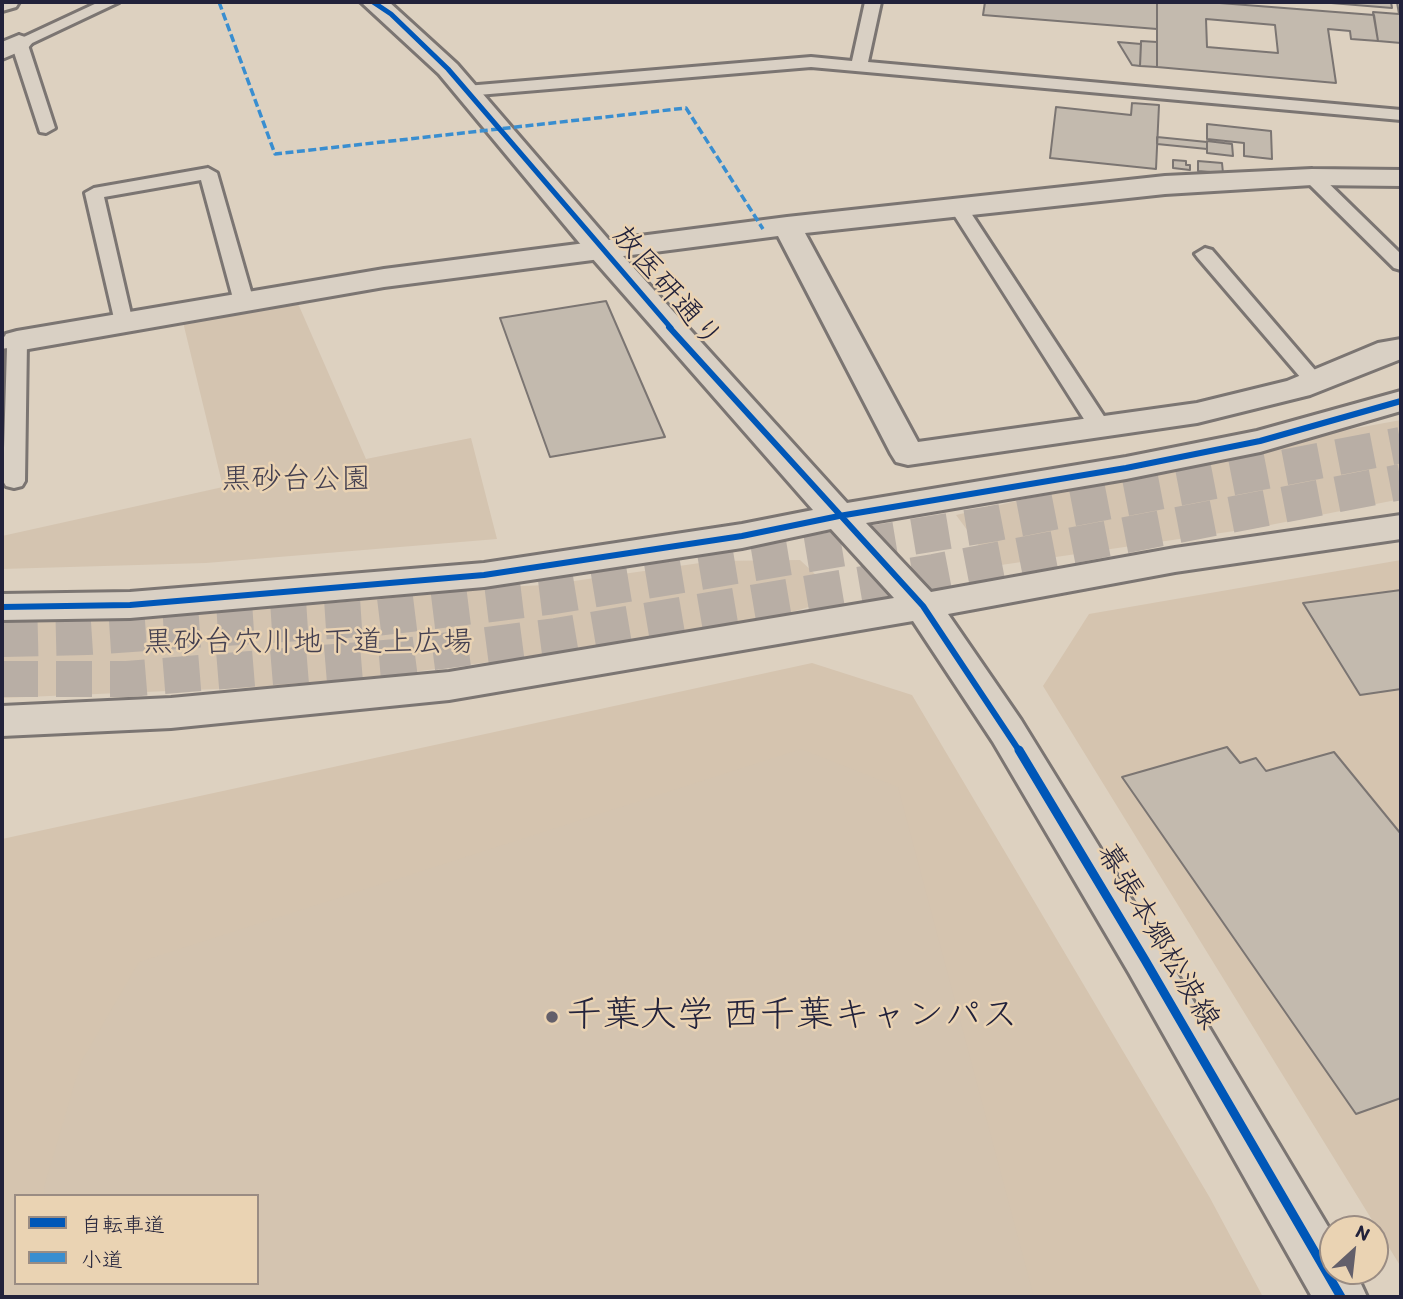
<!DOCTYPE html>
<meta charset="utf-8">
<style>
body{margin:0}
#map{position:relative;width:1403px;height:1299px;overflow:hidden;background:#ddd1c0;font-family:Itim,"Klee One",sans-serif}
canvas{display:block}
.frame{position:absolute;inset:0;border:4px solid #22223b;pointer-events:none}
.legend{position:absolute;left:14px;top:1194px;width:245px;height:91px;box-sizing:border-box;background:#ead3b3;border:2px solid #9a8c83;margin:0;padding:9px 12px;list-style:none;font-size:21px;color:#22223b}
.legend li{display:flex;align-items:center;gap:14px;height:35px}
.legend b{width:35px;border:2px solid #9a8c83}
.north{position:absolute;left:1319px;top:1215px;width:70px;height:70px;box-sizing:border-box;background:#ead3b3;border:2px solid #9a8c83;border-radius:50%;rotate:27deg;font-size:19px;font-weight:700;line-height:28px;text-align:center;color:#22223b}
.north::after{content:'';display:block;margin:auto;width:24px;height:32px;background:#635f6a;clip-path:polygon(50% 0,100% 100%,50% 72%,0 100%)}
</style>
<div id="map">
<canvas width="1403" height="1299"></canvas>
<div class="frame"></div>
<ul class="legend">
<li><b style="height:9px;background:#0057b8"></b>自転車道</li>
<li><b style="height:9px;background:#398ed0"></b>小道</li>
</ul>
<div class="north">N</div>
</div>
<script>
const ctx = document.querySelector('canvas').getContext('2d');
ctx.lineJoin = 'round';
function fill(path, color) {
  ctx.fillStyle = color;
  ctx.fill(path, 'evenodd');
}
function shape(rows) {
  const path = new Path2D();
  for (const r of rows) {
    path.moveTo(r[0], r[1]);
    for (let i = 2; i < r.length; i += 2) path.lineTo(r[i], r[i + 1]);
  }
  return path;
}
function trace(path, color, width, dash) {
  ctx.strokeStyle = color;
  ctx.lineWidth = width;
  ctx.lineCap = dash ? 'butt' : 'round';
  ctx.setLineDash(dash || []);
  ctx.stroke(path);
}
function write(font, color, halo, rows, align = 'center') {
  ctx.font = font + ' Itim,"Klee One",sans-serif';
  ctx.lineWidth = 5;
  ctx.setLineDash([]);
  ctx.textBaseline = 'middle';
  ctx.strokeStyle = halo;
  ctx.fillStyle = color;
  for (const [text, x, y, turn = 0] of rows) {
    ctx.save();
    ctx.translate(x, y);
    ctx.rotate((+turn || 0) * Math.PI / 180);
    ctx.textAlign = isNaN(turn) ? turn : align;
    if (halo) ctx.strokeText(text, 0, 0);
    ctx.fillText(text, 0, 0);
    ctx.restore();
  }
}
fill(shape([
 [1401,560,1401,1267,1043,686,1089,614],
 [812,663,912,695,1210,1198,1263,1297,2,1297,2,839],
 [16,1196,257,1196,257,1283,16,1283]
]), '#d5c4af');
fill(shape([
 [296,299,366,459,471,438,497,539,206,563,2,569,2,536,223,487,182,318],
 [1401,420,1401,499,1255,528,994,566,956,515,1247,448],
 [800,560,831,589,817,605,761,620,521,658,311,685,2,698,2,619,259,606,427,590,546,585,714,561],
 [801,749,898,787,1034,1297,59,1297,57,1283,257,1283,257,1196,45,1196,44,1187,81,1062,139,962]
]), '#d4c4b0');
const building = shape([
 [985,2,1157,2,1157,29,983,15,985,2],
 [1157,2,1207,2,1374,15,1378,41,1351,39,1350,31,1328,29,1336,83,1157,67,1157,2],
 [1206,19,1275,25,1278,53,1207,47,1206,19],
 [1319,2,1391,2,1392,8,1319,2],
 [1397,2,1401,2,1401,43,1378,41,1373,12,1399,14,1397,2],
 [1141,41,1157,42,1157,67,1140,66,1141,41],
 [1118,42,1141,44,1140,66,1132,65,1118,42],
 [1132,103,1159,105,1156,169,1050,158,1056,107,1131,115,1132,103],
 [1207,124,1271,131,1272,159,1244,156,1244,143,1207,139,1207,124],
 [1157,137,1207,142,1207,149,1157,144,1157,137],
 [1207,141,1232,144,1233,156,1207,153,1207,141],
 [1173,160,1186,161,1186,165,1190,165,1190,170,1173,168,1173,160],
 [1198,161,1222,163,1223,173,1198,171,1198,161],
 [606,301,665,437,550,457,500,318,606,301],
 [1401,590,1401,689,1360,695,1303,603,1401,590],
 [1227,747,1240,763,1256,758,1266,771,1334,752,1401,834,1401,1098,1356,1114,1122,777,1227,747]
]);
fill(building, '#c3baae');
trace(building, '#7b7572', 2);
trace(shape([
 [2,639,87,637,377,618,548,597,991,524,1401,445],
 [2,679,127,679,396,657,556,636,934,572,1401,482]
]), '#b8aea5', 36, [36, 18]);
const lane = shape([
 [99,2,119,2,28,45,55,128,46,133,40,132,11,43,99,2],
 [865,2,881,2,868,62,1401,110,1401,120,811,67,466,96,458,91,466,86,811,57,852,61,865,2],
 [208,168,217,173,254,302,244,308,234,302,201,180,104,197,133,323,130,327,116,327,85,193,94,188,208,168],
 [1312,172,1318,173,1401,254,1401,270,1394,268,1306,181,1303,177,1312,172],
 [958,201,967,207,1111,427,1108,432,1100,434,1092,432,1089,427,949,207,958,201],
 [1205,248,1212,250,1321,377,1324,381,1321,385,1307,385,1198,258,1195,254,1205,248],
 [17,335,24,337,27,341,25,481,22,486,14,488,6,486,3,481,7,348,2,349,2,337,17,335]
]);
const street = shape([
 [19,35,28,38,32,43,28,48,2,59,2,42,19,35],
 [1312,169,1401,170,1401,186,1312,185,1165,194,805,233,918,442,1197,403,1287,381,1378,343,1401,339,1401,359,1310,395,1197,423,908,465,896,462,891,454,778,236,384,287,17,351,6,348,2,342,6,334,17,331,384,269,787,217,1165,176,1312,169]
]);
const secondary = shape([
 [2,2,19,2,16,7,2,11,2,2],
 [361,2,389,2,457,64,614,246,847,503,1126,457,1257,431,1401,391,1401,411,1260,452,1126,479,866,523,931,592,1175,548,1401,515,1401,539,1175,572,948,614,1021,720,1161,947,1333,1235,1333,1271,1355,1271,1367,1297,1312,1297,1129,973,993,742,913,621,449,700,171,728,2,736,2,706,171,698,449,672,894,598,831,529,742,548,484,587,130,618,2,620,2,594,130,592,484,563,742,524,813,510,592,258,439,74,361,2]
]);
trace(lane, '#7b7572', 6);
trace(street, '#7b7572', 6);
trace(secondary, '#7b7572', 6);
fill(lane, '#d9d0c4');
fill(street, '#d9d0c4');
fill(secondary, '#d9d0c4');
trace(shape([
 [219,2,275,154,686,108,763,229]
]), '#398ed0', 3.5, [8, 3.5]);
trace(shape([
 [373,2,391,14,448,69,671,328]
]), '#0057b8', 5);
trace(shape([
 [669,327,923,606,1020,752],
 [2,607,130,605,484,575,742,536,839,516,1126,468,1260,441,1401,401]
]), '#0057b8', 6);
trace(shape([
 [1019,750,1145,960,1341,1297]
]), '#0057b8', 9);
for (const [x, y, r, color] of [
 [552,1017,7,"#635f6a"]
]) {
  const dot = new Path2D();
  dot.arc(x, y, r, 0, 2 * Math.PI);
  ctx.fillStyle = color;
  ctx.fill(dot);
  trace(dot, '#ead3b3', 2.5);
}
write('30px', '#22223b', '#ead3b3', [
 ["放医研通り",666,288,49],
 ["幕張本郷松波線",1157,937,59]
]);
write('30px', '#444050', '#ead3b3', [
 ["黒砂台公園",296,480],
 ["黒砂台穴川地下道上広場",308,643]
]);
write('37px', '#22223b', '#ead3b3', [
 ["千葉大学 西千葉キャンパス",566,1017]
], 'left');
</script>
